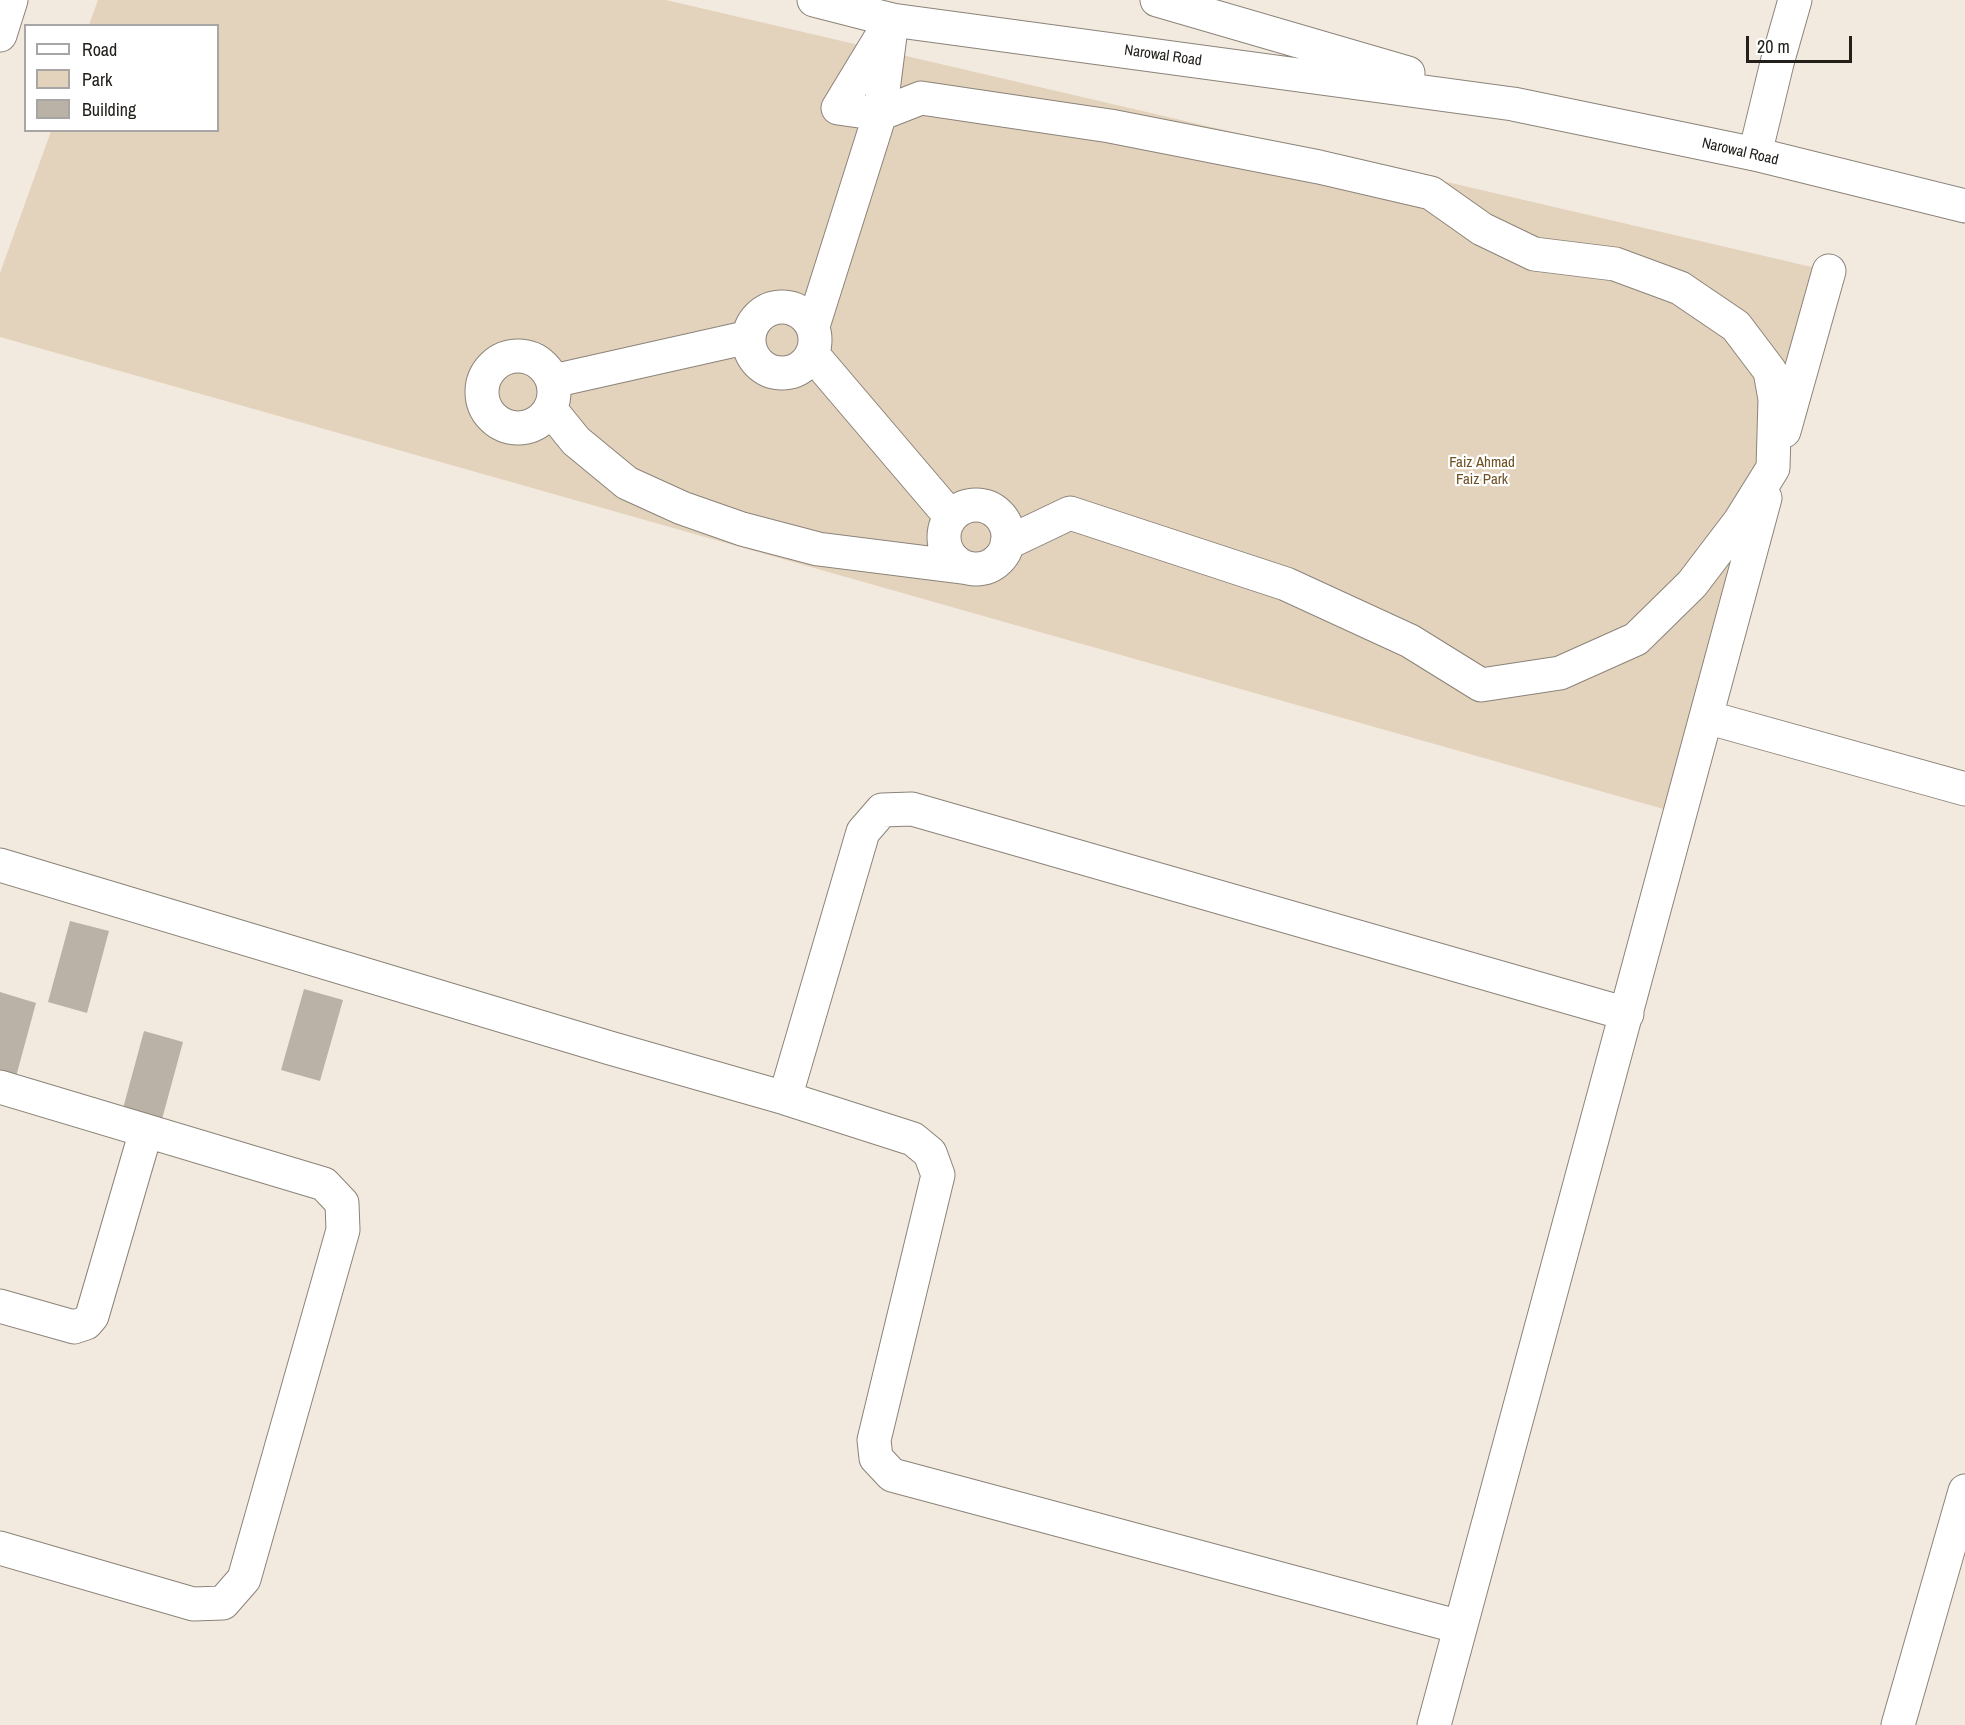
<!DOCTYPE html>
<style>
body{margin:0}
#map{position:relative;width:1965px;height:1725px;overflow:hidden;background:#f3eadf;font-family:"Archivo Narrow",sans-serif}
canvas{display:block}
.legend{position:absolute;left:24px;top:24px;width:195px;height:108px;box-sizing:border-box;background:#fff;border:2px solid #a7a6a4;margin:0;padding:8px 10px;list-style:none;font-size:18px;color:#23201c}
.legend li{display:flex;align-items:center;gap:12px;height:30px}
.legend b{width:30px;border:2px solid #a7a6a4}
.scale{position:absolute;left:1746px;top:36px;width:106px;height:27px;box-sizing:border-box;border:3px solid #23201c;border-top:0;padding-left:8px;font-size:18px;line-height:21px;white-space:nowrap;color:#23201c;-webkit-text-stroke:4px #fff;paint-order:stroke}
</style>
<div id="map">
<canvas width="1965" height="1725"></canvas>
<ul class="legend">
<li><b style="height:8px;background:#fff"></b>Road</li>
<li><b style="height:16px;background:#e4d3bc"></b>Park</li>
<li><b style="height:16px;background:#bab2a7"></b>Building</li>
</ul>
<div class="scale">20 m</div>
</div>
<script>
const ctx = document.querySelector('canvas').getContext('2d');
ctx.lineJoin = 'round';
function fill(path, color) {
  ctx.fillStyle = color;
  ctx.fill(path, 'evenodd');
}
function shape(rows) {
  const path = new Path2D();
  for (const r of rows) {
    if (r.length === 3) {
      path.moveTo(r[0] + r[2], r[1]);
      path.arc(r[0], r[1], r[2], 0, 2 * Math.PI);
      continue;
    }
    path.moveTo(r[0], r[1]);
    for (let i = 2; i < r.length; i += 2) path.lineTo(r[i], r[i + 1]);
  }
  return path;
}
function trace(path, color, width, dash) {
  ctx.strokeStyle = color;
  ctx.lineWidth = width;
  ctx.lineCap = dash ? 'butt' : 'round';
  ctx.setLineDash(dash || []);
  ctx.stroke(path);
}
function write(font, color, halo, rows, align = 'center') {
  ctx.font = font + ' "Archivo Narrow",sans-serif';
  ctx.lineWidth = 4.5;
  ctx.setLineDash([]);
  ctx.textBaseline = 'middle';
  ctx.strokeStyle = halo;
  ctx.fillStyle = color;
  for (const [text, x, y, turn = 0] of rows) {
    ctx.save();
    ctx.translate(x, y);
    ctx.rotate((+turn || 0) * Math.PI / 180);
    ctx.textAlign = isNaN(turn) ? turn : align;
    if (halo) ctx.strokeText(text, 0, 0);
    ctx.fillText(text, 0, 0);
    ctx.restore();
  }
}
fill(shape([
 [98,0,666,0,1829,271,1667,810,0,337,0,273,51,131,218,130,218,26,89,25]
]), '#e4d3bc');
fill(shape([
 [70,921,109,931,87,1013,48,1002],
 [304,989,343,1000,320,1081,281,1070],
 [0,992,36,1003,14,1084,0,1080],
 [144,1031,183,1042,161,1123,122,1112]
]), '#bab2a7');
const minor = shape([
 [892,20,880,114,921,98,1110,126,1319,167,1431,193,1482,229,1534,254,1615,264,1680,288,1736,326,1770,371,1775,399,1773,468,1740,521,1692,584,1636,639,1560,673,1481,685,1410,641,1286,584,1070,513,1007,543],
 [0,35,11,0],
 [1755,154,1777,63,1795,0],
 [782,340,33],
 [813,326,880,114,838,108,886,29],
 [813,355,951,517],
 [518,392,36],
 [553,381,749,337],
 [550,409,576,441,627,483,682,508,742,529,818,549,969,568],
 [1784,431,1829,271],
 [976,537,32],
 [1706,717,1965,789],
 [0,865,610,1048,785,1098,913,1139,930,1153,938,1175,874,1440,876,1458,892,1475,1460,1627],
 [0,1087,324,1184,342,1203,343,1230,244,1579,223,1603,193,1604,0,1548],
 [785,1098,863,832,882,810,912,809,1627,1014],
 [0,1306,74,1327,86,1323,92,1316,146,1131],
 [1434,1725,1765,498],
 [1898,1725,1965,1491]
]);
const major = shape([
 [814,0,892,20,1513,104,1755,154,1965,206],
 [1157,0,1408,73]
]);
trace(minor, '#8b8379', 35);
trace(major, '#8b8379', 35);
trace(minor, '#fff', 33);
trace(major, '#fff', 33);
write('15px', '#23201c', '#fff', [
 ["Narowal Road",1163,56,8],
 ["Narowal Road",1740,152,13]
]);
write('15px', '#6e5022', '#fff', [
 ["Faiz Ahmad",1482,463],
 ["Faiz Park",1482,480]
]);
</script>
